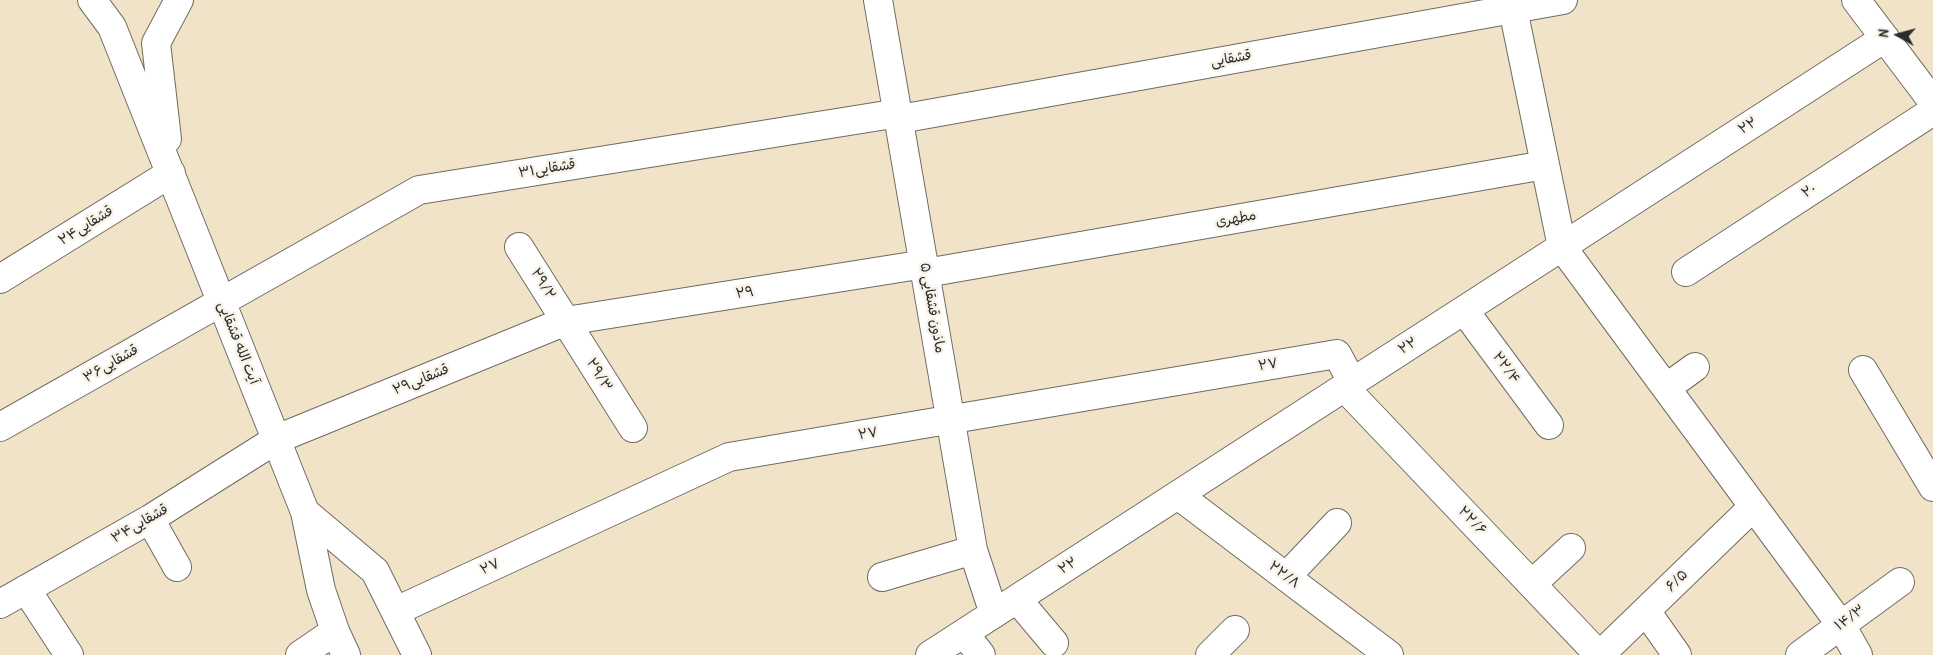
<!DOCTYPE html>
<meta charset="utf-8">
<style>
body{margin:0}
#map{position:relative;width:1933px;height:655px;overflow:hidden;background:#f1e3c8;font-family:"Patrick Hand",sans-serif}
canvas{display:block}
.north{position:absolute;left:1873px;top:10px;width:50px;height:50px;-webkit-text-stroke:4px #f7f3e8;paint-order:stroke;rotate:277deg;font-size:14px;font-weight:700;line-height:20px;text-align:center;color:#2b2b2b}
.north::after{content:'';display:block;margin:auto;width:18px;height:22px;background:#2b2b2b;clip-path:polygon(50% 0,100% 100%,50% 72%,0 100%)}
</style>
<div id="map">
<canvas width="1933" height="655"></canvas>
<div class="north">N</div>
</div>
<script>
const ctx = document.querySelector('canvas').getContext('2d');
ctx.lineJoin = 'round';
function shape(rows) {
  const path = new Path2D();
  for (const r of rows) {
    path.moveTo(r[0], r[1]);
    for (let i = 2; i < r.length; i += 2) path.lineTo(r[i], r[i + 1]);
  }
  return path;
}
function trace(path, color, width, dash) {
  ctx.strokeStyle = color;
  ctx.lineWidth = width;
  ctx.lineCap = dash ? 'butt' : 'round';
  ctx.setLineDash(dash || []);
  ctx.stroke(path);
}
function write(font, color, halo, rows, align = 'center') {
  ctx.font = font + ' "Patrick Hand","Playpen Sans Arabic",sans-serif';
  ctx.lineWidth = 5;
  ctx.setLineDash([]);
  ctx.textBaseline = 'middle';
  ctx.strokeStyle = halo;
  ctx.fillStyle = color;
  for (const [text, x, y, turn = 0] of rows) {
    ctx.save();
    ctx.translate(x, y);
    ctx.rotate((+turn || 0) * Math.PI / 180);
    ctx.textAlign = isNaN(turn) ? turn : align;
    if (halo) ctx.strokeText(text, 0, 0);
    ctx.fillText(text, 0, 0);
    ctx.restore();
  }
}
const minor = shape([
 [92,0,112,27,305,512,321,590,335,631,346,655],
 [878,0,973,550,994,614],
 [1856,0,1933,102],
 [1513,9,1562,247,1841,625,1858,655],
 [900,119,1563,0],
 [167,139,156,43,179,0],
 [519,247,633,428],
 [1686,272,1933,111],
 [926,273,1545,165],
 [0,279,171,173],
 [1464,310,1549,425],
 [1863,370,1933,487],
 [1344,387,1599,655],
 [1666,388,1695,367],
 [0,427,419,190,899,113],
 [1178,495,1389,655],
 [305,512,375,571,417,655],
 [150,519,177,567],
 [882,577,973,550],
 [1286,577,1337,523],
 [1532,584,1571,548],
 [26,589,69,655],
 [1017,599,1054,643],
 [0,604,150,519,277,439,566,321,925,264],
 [396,611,729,457,1337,354,1352,382],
 [1646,611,1677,655],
 [964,633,981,655],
 [300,655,335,631],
 [930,655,1885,38],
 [1210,655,1235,630],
 [1600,655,1753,507],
 [1800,655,1900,582]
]);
trace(minor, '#706b62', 30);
trace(minor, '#fff', 28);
write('14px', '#2b2b2b', '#f7f3e8', [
 ["قشقایی",1231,59,-10],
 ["۲۲",1748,126,-33],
 ["۳۱قشقایی",547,169,-9],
 ["۲۰",1809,191,-33],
 ["مطهری",1236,219,-10],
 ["قشقایی۲۴",86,226,-32],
 ["۲۹/۲",543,284,58],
 ["۲۹",745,293,-9],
 ["ماذون قشقایی ۵",932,308,80],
 ["آیت الله قشقایی",238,343,68],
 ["۲۲",1408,346,-33],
 ["قشقایی۳۶",111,364,-30],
 ["۲۷",1268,365,-10],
 ["۲۲/۴",1506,368,54],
 ["۲۹/۳",599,375,58],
 ["قشقایی۲۹",421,380,-22],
 ["۲۷",868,434,-10],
 ["۲۲/۶",1472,521,46],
 ["قشقایی۳۴",140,524,-30],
 ["۲۲",1068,566,-33],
 ["۲۷",490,567,-25],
 ["۲۲/۸",1284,575,37],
 ["۶/۵",1677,581,-44],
 ["۱۴/۳",1850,618,-36]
]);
</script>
